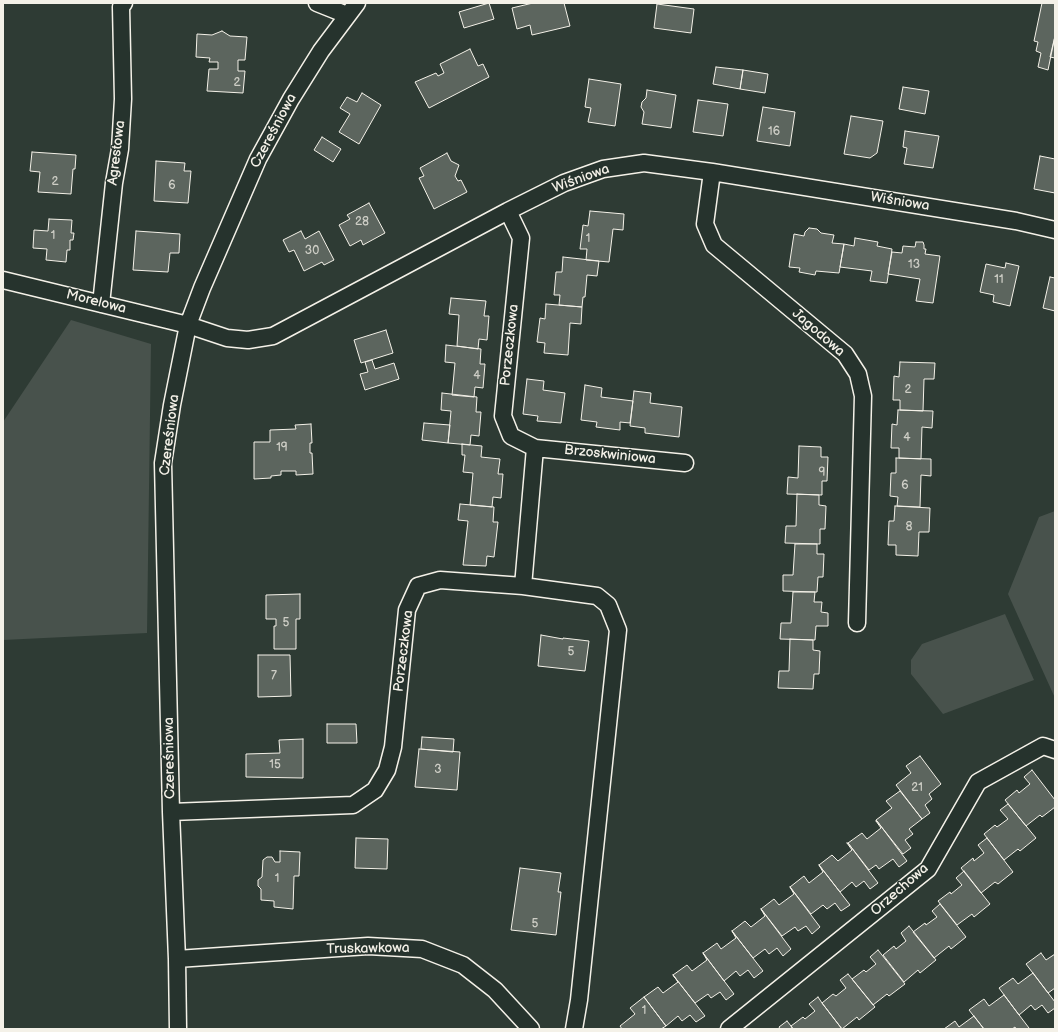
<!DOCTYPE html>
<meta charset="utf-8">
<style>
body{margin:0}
#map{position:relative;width:1058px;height:1032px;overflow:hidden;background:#2e3b34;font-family:"Balsamiq Sans",sans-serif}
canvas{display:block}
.frame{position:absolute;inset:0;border:4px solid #f4f1e8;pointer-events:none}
</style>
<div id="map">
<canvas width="1058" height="1032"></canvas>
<div class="frame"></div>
</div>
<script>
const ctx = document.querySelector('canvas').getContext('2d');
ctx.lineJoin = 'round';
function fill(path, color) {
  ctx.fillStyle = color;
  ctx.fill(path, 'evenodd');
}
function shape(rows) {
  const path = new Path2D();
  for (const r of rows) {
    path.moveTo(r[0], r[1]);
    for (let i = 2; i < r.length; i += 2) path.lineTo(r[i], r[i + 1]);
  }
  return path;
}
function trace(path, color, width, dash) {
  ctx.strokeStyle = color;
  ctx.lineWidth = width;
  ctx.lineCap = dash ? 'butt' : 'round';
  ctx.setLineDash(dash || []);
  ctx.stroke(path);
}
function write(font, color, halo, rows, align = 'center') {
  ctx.font = font + ' "Balsamiq Sans",sans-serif';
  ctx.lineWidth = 3;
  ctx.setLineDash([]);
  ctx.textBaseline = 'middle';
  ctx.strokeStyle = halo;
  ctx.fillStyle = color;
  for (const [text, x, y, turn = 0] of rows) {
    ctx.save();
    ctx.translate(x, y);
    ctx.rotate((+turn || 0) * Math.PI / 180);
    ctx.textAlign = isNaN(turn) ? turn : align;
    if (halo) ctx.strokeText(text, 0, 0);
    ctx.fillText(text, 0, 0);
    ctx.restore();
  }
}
fill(shape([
 [71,320,151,344,147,633,3,640,3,422],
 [1055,511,1055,698,1008,594,1039,517],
 [1005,614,1034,680,943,714,911,674,911,660,922,644]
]), '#48524c');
const building = shape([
 [489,3,494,19,464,28,459,12,489,3],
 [533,3,564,3,570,26,532,35,530,25,517,29,512,8,533,3],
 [1042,3,1055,3,1055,36,1048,70,1038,67,1041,53,1036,51,1038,42,1034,41,1042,3],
 [657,4,694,9,691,33,654,28,657,4],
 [222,31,230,36,247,37,245,60,238,60,238,71,245,71,243,93,207,91,209,69,218,69,218,62,209,62,210,58,196,57,197,34,212,35,222,31],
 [1055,36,1055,58,1050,57,1055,36],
 [470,49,478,66,483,64,489,77,429,108,415,82,436,73,438,76,444,73,440,64,470,49],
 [716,67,743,70,740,89,713,84,716,67],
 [743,70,768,74,765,93,740,89,743,70],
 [589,79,621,84,615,126,588,122,591,108,585,107,589,79],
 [903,87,929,91,925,114,899,109,903,87],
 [647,90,676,95,671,128,642,124,644,112,641,107,642,102,646,98,647,90],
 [362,93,381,105,359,144,339,132,350,114,340,108,347,97,357,102,362,93],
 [698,100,728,104,723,136,693,132,698,100],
 [763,107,795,112,790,146,757,141,763,107],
 [851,116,883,121,877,153,870,158,844,154,851,116],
 [905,131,939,136,933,168,904,164,907,148,903,147,905,131],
 [322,137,341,149,333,162,314,150,322,137],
 [32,152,76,155,75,169,73,169,71,194,38,192,40,172,30,171,32,152],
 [447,153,451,161,459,165,455,176,458,181,461,180,467,192,434,209,419,178,424,176,420,168,447,153],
 [1040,156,1055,159,1055,193,1034,189,1040,156],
 [156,161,185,163,184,171,191,171,188,203,154,201,156,161],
 [369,203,385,233,363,245,361,240,350,246,339,225,350,219,347,215,369,203],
 [590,211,624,214,623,230,613,229,609,262,586,260,587,249,580,249,583,225,588,226,590,211],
 [49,219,72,220,71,233,74,233,73,240,70,240,70,250,67,250,66,262,46,260,47,249,33,248,34,230,48,231,49,219],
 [809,228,817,229,821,233,834,235,832,243,844,244,839,273,816,271,815,275,799,272,800,268,789,267,794,234,804,236,805,232,809,228],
 [136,231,180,234,179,253,170,253,168,272,133,270,136,231],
 [301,231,305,239,319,231,334,260,324,265,322,262,304,271,294,250,289,252,283,240,301,231],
 [855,238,878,242,877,246,892,249,887,283,870,281,872,271,840,267,844,244,854,246,855,238],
 [916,242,923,242,924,245,924,249,926,249,925,254,940,256,933,303,916,301,920,279,888,274,892,252,902,253,903,246,915,247,916,242],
 [563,257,599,261,597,276,587,275,585,297,583,297,582,307,559,305,560,295,554,295,556,272,562,272,563,257],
 [1006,263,1019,266,1010,306,993,302,994,295,980,292,986,264,1005,268,1006,263],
 [1050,277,1055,278,1055,311,1043,308,1050,277],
 [451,298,486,301,484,316,489,316,487,340,479,339,478,349,457,346,459,315,449,314,451,298],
 [546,304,582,307,581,324,570,323,568,355,544,353,545,343,537,342,540,318,545,319,546,304],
 [386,330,393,353,361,363,354,340,386,330],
 [446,345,481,349,480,364,485,364,483,388,475,387,474,397,452,395,455,363,445,362,446,345],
 [372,360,375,369,394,363,399,379,365,390,360,374,368,372,365,362,372,360],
 [900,362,935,363,934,379,924,379,923,411,900,410,900,400,893,400,894,376,899,377,900,362],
 [527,379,544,381,543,390,565,393,561,423,537,421,538,416,523,414,527,379],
 [585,385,602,388,601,397,633,401,630,423,620,422,620,430,596,427,597,422,581,420,585,385],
 [634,391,651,393,650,403,682,407,679,437,645,433,645,428,630,426,634,391],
 [442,393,477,397,476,412,481,412,479,436,471,435,470,445,448,443,451,411,441,410,442,393],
 [898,410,933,411,932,428,922,427,921,459,899,458,899,448,891,448,892,424,897,425,898,410],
 [424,423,450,425,448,443,422,440,424,423],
 [311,424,312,443,310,443,310,453,312,453,313,474,296,475,296,471,281,471,281,475,271,476,271,478,254,479,254,442,270,442,270,430,296,429,295,425,311,424],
 [462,444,482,446,481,457,500,459,498,474,503,474,501,498,493,497,492,507,470,505,473,473,463,472,465,455,462,455,462,444],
 [799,446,821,447,821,457,828,457,827,481,822,481,822,495,787,494,788,477,798,478,799,446],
 [896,458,931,459,931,476,921,475,920,507,897,506,898,497,890,496,891,473,896,473,896,458],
 [797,494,819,495,819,505,826,506,825,529,820,529,820,544,785,543,786,526,796,526,797,494],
 [460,504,494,507,493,522,498,522,494,557,487,556,486,566,463,565,468,521,458,520,460,504],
 [895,506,930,508,929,532,919,532,918,556,896,555,896,545,888,545,889,521,894,521,895,506],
 [795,544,817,544,817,554,824,554,823,577,818,577,817,592,783,591,783,575,793,575,795,544],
 [793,592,815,592,814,602,822,602,821,612,828,613,828,626,816,626,815,640,780,639,781,623,791,623,793,592],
 [300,594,300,619,296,619,296,649,274,649,274,626,276,626,276,619,266,619,266,595,300,594],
 [541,635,563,639,563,638,589,641,585,671,538,666,541,635],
 [790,639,813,640,813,650,820,651,819,674,814,674,813,689,778,688,779,671,789,671,790,639],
 [258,655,290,655,291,696,258,697,258,655],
 [327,724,356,724,357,743,327,743,327,724],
 [422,737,454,739,453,752,421,749,422,737],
 [303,739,303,778,246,777,246,754,280,753,279,740,303,739],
 [419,749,460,752,457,790,415,787,419,749],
 [920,756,941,784,929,794,932,799,925,805,930,813,922,819,896,785,911,773,906,766,920,756],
 [1032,770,1055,800,1055,807,1042,817,1040,815,1026,826,1005,800,1017,790,1019,793,1030,784,1024,777,1032,770],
 [900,791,922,819,909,829,913,834,905,840,911,848,903,854,876,820,892,808,886,801,900,791],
 [1008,804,1036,838,1020,851,1018,849,1004,860,984,834,995,825,997,827,1008,819,1000,810,1008,804],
 [876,821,877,821,907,861,899,867,893,859,879,869,876,865,869,870,848,843,862,833,867,839,881,828,876,821],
 [356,838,388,839,387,869,355,868,356,838],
 [987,838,1013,872,998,884,995,882,981,893,961,868,973,858,974,861,984,853,978,845,987,838],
 [847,843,848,843,878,883,870,889,864,881,856,887,852,882,840,892,819,865,832,855,838,861,852,850,847,843],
 [280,851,300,852,299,876,294,876,293,909,274,907,274,901,261,900,261,889,258,886,258,880,262,877,263,860,267,857,272,857,275,862,280,862,280,851],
 [819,865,850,905,841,911,835,903,827,909,823,905,811,914,790,887,804,876,809,883,823,872,819,865],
 [520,868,561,873,558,892,561,892,556,935,511,930,520,868],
 [964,871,990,904,974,917,972,914,957,925,938,901,950,892,951,894,962,885,956,878,964,871],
 [790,887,820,927,812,934,806,926,798,931,795,927,782,936,761,909,774,899,779,905,794,894,790,887],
 [940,904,966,937,951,949,949,946,934,958,913,932,925,923,926,925,937,917,932,911,940,904],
 [761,909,791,949,783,956,777,948,769,954,765,949,753,958,732,931,745,921,751,927,765,916,761,909],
 [909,926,936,960,920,973,918,970,904,982,883,955,894,946,896,949,906,941,901,933,909,926],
 [732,931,763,971,754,978,748,970,740,976,736,971,724,981,703,953,717,943,721,949,736,938,732,931],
 [878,950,905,984,889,996,887,994,873,1005,852,979,864,970,866,972,876,964,870,957,878,950],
 [703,953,734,994,726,1000,720,992,711,998,708,994,695,1003,673,975,687,965,692,971,707,960,703,953],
 [1041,953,1046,960,1055,954,1055,988,1048,993,1026,964,1041,953],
 [1033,973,1055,1002,1055,1008,1048,1013,1042,1005,1035,1010,1031,1005,1019,1015,999,988,1013,978,1018,984,1033,973],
 [848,974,875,1007,859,1020,857,1017,842,1029,822,1003,833,994,836,996,846,988,840,980,848,974],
 [673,975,705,1016,696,1022,690,1015,682,1021,678,1016,666,1026,644,997,658,987,663,993,678,982,673,975],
 [1004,995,1029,1028,1027,1029,1016,1029,1015,1027,1012,1029,984,1029,969,1010,984,999,989,1006,1004,995],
 [644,997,666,1026,661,1029,622,1029,620,1026,635,1014,630,1008,644,997],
 [818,997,822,1003,842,1029,793,1029,791,1026,803,1017,805,1019,815,1011,809,1004,818,997],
 [974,1016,984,1029,944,1029,955,1021,959,1027,974,1016],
 [787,1021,791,1026,793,1029,780,1029,779,1027,787,1021]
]);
fill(building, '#5c655e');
trace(building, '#f4f1e8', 1);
const minor = shape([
 [317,3,347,15],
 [712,172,705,224,714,245,845,354,858,374,863,396,857,623],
 [3,280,188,325,227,338,248,340,273,336,508,211,564,183,603,169,644,163,712,172,1016,221,1055,230],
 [101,304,114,183,120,149,123,99,121,7,124,3],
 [535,448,685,463],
 [523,586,597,596,608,605,618,630,579,1000,574,1029],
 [171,812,353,805,375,790,387,770,393,747,407,610,418,586,440,580,523,586,535,448,511,436,503,416,521,238,508,211],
 [177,959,368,946,422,949,463,965,495,990,531,1029],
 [178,1029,177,959,171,812,163,463,172,405,188,325,202,288,258,159,291,99,321,51,357,3],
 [729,1029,928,869,978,782,1043,746,1055,750]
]);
trace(minor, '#f4f1e8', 19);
trace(minor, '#26332d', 16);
write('12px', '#cecec6', null, [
 ["2",237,83],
 ["16",774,132],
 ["2",55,182],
 ["6",172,186],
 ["28",362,222],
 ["1",53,236],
 ["1",588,239],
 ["30",312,251],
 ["13",914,265],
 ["11",999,280],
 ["4",477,376],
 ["2",908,390],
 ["4",907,438],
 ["19",282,448],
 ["9",822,473],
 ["6",905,486],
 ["8",909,527],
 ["5",286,623],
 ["5",571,652],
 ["7",274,676],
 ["15",275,765],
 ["3",438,770],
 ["21",917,788],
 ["1",277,879],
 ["5",535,924],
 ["1",644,1011]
]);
write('14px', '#f4f1e8', '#26332d', [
 ["Czereśniowa",274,131,-62],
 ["Agrestowa",117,153,-83],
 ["Wiśniowa",581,179,-20],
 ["Wiśniowa",900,202,9],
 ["Morelowa",96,302,14],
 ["Jagodowa",818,333,41],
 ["Porzeczkowa",510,345,-84],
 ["Czereśniowa",170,435,-83],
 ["Brzoskwiniowa",610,455,6],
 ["Porzeczkowa",404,651,-83],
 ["Czereśniowa",170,758,-91],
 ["Orzechowa",900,890,-41],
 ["Truskawkowa",368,949,-1]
]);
</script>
